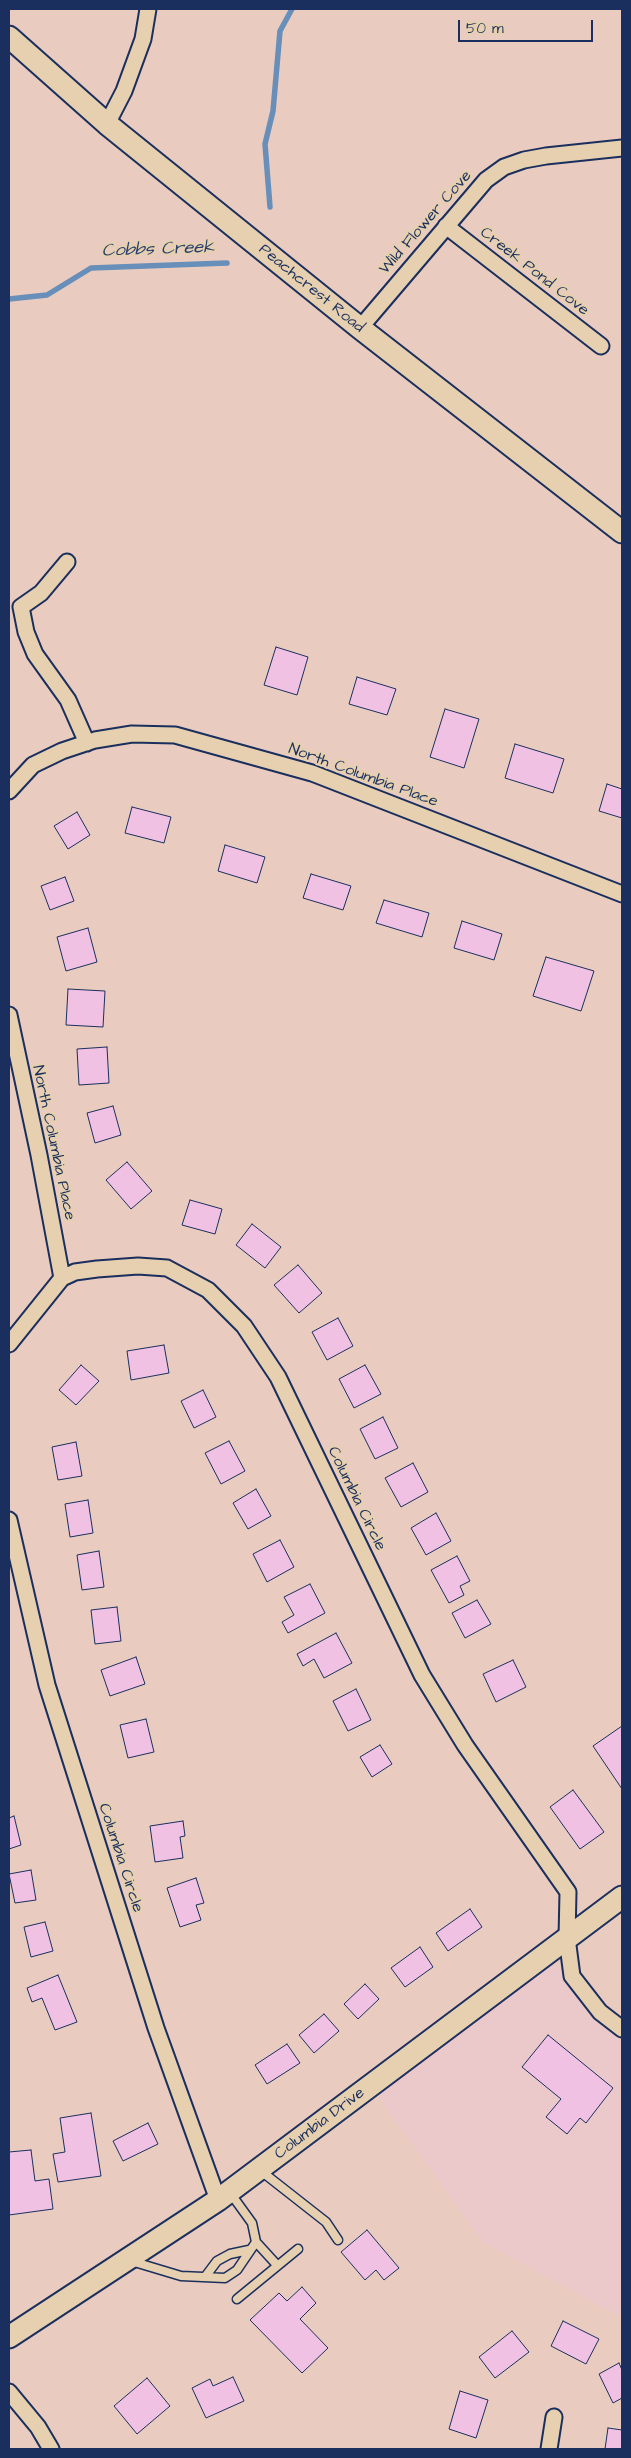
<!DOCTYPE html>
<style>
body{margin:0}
#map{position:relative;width:631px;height:2458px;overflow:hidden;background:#e9ccbf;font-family:"Architects Daughter",sans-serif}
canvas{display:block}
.frame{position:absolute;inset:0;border:10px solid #1b2f5e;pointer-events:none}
.scale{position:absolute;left:458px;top:20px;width:135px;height:22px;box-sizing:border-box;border:2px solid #1b2f5e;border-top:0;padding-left:6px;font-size:15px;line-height:18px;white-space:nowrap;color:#1b2f5e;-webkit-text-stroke:4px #e6d0af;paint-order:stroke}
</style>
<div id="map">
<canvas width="631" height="2458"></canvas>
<div class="frame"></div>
<div class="scale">50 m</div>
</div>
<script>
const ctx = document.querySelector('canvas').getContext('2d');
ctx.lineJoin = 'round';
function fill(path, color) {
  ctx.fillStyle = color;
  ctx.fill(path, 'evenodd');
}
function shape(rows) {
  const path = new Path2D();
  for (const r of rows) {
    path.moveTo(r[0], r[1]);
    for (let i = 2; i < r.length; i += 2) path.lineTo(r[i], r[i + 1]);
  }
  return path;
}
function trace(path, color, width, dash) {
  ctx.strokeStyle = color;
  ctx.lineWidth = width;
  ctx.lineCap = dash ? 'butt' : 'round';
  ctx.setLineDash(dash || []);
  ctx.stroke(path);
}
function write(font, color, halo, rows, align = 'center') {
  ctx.font = font + ' "Architects Daughter",sans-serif';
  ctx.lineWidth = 4.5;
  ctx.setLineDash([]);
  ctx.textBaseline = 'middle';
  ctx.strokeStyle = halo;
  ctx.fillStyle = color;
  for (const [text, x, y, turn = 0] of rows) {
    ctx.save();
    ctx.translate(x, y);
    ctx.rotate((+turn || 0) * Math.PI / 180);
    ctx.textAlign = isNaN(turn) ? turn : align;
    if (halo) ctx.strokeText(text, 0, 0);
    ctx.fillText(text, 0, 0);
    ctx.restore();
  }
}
fill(shape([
 [547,1957,622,2030,622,2318,483,2242,367,2081]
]), '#ebc9ca');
trace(shape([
 [270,207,265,144,273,111,280,31,292,9],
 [9,299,47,295,91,268,227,263]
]), '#678fba', 5.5);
const building = shape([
 [276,647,308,657,297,695,264,685,276,647],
 [357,677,396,689,387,715,349,704,357,677],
 [445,709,479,719,464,768,430,757,445,709],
 [515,744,564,759,553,793,505,778,515,744],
 [607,784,622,789,622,818,599,811,607,784],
 [132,807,171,817,164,843,125,833,132,807],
 [77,812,90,835,68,849,54,826,77,812],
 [225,845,265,857,257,883,218,871,225,845],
 [311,874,351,886,343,910,303,898,311,874],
 [65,877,74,901,50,910,41,886,65,877],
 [384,900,429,913,422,937,376,923,384,900],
 [462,921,502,934,494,960,454,948,462,921],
 [88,928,97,962,66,971,57,937,88,928],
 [546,957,594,971,581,1011,533,996,546,957],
 [68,989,105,991,103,1027,66,1025,68,989],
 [107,1047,109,1083,79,1085,77,1049,107,1047],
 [113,1106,121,1135,95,1143,87,1113,113,1106],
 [127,1162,152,1191,131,1209,106,1180,127,1162],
 [190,1200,222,1209,215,1234,182,1225,190,1200],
 [252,1224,281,1247,265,1268,236,1245,252,1224],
 [298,1265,322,1293,299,1313,274,1285,298,1265],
 [338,1318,353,1346,327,1360,312,1332,338,1318],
 [164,1345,169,1373,131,1380,127,1351,164,1345],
 [81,1365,99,1381,76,1405,59,1390,81,1365],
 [365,1365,381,1394,354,1408,339,1379,365,1365],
 [203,1390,216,1417,194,1428,181,1401,203,1390],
 [383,1417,398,1448,375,1459,360,1429,383,1417],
 [229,1441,245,1471,221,1484,205,1453,229,1441],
 [76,1442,82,1476,58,1480,52,1447,76,1442],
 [413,1463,428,1492,401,1507,385,1478,413,1463],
 [256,1489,271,1516,248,1529,233,1503,256,1489],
 [88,1500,93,1533,70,1537,65,1504,88,1500],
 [436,1513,451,1541,426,1555,411,1528,436,1513],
 [280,1540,294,1567,267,1582,253,1554,280,1540],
 [99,1551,104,1587,82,1590,77,1555,99,1551],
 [457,1556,470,1581,460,1586,464,1595,449,1603,431,1570,457,1556],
 [310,1584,325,1613,288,1633,282,1622,294,1615,284,1597,310,1584],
 [477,1600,491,1624,465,1638,452,1613,477,1600],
 [117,1607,121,1641,95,1644,91,1610,117,1607],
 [336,1633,352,1663,324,1678,314,1659,303,1666,297,1654,336,1633],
 [136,1657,145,1684,110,1696,101,1670,136,1657],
 [513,1660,526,1687,496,1702,483,1674,513,1660],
 [356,1689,371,1720,348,1731,333,1701,356,1689],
 [146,1719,154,1752,128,1758,120,1725,146,1719],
 [622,1726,622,1789,593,1746,622,1726],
 [380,1745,392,1764,372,1777,360,1757,380,1745],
 [573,1790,604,1832,580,1849,550,1807,573,1790],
 [14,1816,21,1845,9,1849,9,1818,14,1816],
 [183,1821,185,1836,180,1837,183,1858,155,1862,150,1826,183,1821],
 [31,1870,36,1900,15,1903,9,1874,31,1870],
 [196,1878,204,1903,196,1905,201,1920,180,1927,167,1888,196,1878],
 [470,1909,482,1927,448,1951,436,1933,470,1909],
 [45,1922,53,1951,31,1957,24,1927,45,1922],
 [420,1947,433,1967,405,1987,391,1968,420,1947],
 [58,1975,77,2022,55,2030,42,1998,32,2002,27,1988,58,1975],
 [365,1984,379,1999,358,2019,344,2004,365,1984],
 [324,2014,339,2031,314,2053,299,2035,324,2014],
 [548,2035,613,2088,586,2123,580,2118,567,2134,546,2117,561,2099,522,2067,548,2035],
 [287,2044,300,2063,267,2084,255,2065,287,2044],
 [91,2113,101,2176,58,2182,53,2154,65,2152,60,2118,91,2113],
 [148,2123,158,2144,123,2161,113,2141,148,2123],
 [31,2150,35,2181,49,2179,53,2209,9,2215,9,2152,31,2150],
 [367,2230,399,2268,384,2280,376,2270,365,2280,341,2252,367,2230],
 [302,2287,316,2303,300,2319,328,2348,302,2373,250,2320,279,2293,287,2301,302,2287],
 [563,2321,599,2339,586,2364,551,2346,563,2321],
 [512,2331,529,2352,495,2378,479,2357,512,2331],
 [619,2363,622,2370,622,2398,613,2403,599,2374,619,2363],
 [233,2377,244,2401,206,2418,192,2388,210,2379,213,2386,233,2377],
 [147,2378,170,2406,137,2434,114,2406,147,2378],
 [460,2391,488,2400,476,2438,449,2429,460,2391],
 [608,2428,622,2430,622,2449,605,2449,608,2428]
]);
fill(building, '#f0c1e3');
trace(building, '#1b2f5e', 1);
const lane = shape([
 [261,2171,326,2222,338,2240],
 [231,2194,252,2223,256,2242,277,2265],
 [131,2261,181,2276,225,2278,237,2270,256,2242],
 [205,2277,217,2261,230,2254,249,2250],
 [237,2299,298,2249]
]);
const street = shape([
 [107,124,124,91,143,39,148,9],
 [446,226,601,346],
 [360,328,486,180,504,167,524,160,546,156,622,148],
 [67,562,41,593,21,607,26,632,35,654,68,700,87,743],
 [9,791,33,765,62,751,95,740,132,734,175,735,312,773,622,894],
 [9,1015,39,1155,62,1278],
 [9,1344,62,1278,75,1272,97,1269,138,1266,167,1268,208,1290,244,1326,278,1377,422,1675,465,1745,568,1892,567,1938,572,1976,600,2012,622,2029],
 [9,1520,47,1685,156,2028,218,2200],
 [9,2392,38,2427,51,2449],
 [549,2449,554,2417]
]);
const secondary = shape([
 [9,37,107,124,360,328,622,532],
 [9,2337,218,2200,622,1897]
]);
trace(lane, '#1b2f5e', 11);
trace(street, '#1b2f5e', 19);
trace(secondary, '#1b2f5e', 25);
trace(lane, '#e6d0af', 8);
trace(street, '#e6d0af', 15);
trace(secondary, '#e6d0af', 21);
write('16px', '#1b2f5e', '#e6d0af', [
 ["Wild Flower Cove",426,223,-49],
 ["Creek Pond Cove",534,272,38],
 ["Peachcrest Road",311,289,39],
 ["North Columbia Place",363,776,20],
 ["North Columbia Place",53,1143,78],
 ["Columbia Circle",356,1499,64],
 ["Columbia Circle",120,1858,72],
 ["Columbia Drive",320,2124,-37]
]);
write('italic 18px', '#283f6d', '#e6d0af', [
 ["Cobbs Creek",158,250,-2]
]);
</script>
